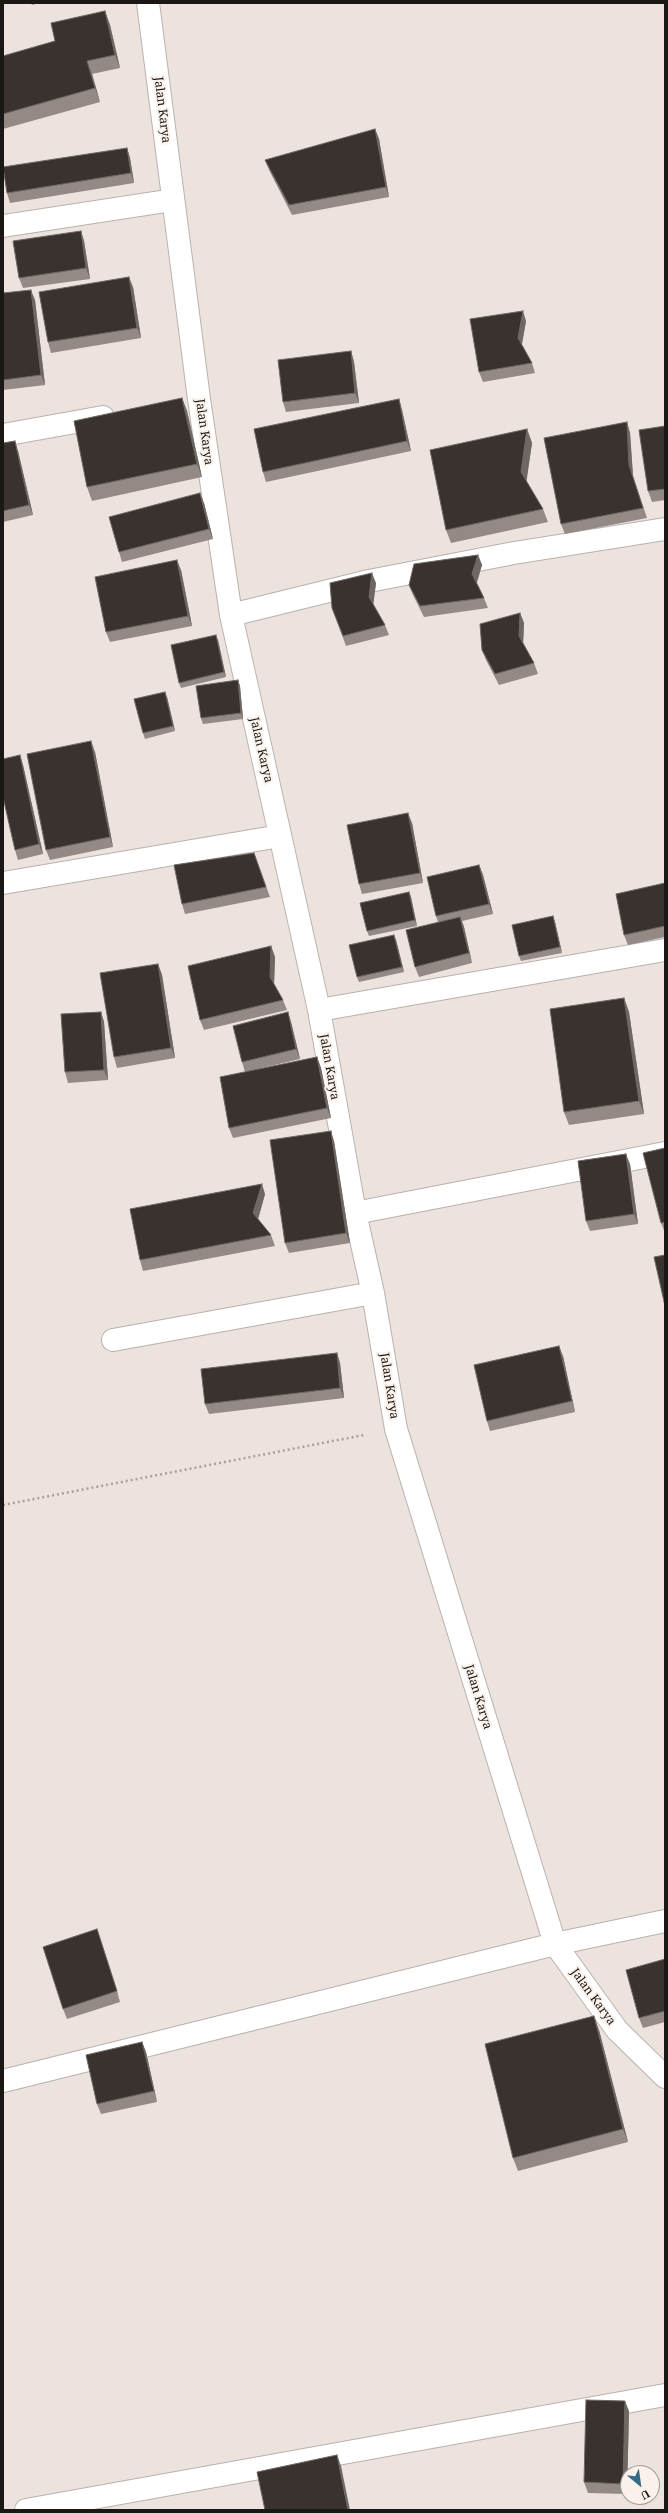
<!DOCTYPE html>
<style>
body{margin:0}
#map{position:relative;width:668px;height:2513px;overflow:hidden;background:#ede3de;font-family:"Noto Serif",serif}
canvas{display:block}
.frame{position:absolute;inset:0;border:4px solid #1a1715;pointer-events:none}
.north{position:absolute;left:620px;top:2465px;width:40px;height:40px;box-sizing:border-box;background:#faf1eb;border:1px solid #a09a95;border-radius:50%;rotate:151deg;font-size:11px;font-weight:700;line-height:16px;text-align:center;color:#1a1715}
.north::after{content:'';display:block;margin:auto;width:14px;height:18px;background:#356b86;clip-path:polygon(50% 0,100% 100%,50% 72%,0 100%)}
</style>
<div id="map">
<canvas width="668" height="2513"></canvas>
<div class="frame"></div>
<div class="north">U</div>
</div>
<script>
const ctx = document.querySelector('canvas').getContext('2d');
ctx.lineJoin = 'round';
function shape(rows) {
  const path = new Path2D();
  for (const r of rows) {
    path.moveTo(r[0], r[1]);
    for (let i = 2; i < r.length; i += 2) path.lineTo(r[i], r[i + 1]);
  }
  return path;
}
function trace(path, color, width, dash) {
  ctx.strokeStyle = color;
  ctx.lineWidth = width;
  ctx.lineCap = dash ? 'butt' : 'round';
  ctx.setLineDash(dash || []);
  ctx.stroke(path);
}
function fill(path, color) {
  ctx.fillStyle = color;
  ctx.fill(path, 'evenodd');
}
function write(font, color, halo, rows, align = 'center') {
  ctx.font = font + ' "Noto Serif",serif';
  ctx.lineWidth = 4;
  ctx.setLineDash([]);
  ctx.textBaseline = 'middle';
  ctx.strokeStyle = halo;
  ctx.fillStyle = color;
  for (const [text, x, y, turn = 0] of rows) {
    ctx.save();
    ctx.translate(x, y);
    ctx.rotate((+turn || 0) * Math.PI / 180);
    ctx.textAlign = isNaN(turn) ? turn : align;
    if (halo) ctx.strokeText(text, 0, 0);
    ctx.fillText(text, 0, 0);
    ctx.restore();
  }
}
const minor = shape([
 [148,3,199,399,231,615,319,1010,355,1213,373,1293,396,1429,555,1944,617,2030,665,2077],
 [3,226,173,200],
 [3,435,103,417],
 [231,615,369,581,514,553,665,529],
 [3,883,280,836],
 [319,1010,665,950],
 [355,1213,665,1153],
 [113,1340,373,1293],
 [3,2081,555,1944,665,1921],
 [26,2510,665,2395]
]);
trace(minor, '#bab1ac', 24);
trace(shape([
 [3,1505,364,1435]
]), '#a8a09c', 2.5, [2, 3]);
trace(minor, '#fff', 22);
fill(shape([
 [31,3,39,3,32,5],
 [105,11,110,25,120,68,92,74,100,102,3,129,3,56,55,41],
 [375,129,379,139,389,197,292,215,269,170,265,160],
 [127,148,130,158,134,183,10,203,7,193],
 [81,231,84,241,90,279,23,288,19,278],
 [133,287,141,338,51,353,48,342],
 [3,293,35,300,45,385,3,390],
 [526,321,522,345,532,363,535,373,483,382,479,372],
 [351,351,354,362,359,403,286,412,283,402],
 [182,398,187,411,202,477,92,501,87,487],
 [399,399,402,410,411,451,266,482,263,472],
 [627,422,630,433,633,476,647,518,565,534,561,524],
 [665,426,665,500,652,502,648,491],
 [527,429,532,443,526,481,543,509,548,522,451,543,446,530],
 [3,443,18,451,33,515,3,522],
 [204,503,213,539,122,562,119,552],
 [478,555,482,565,477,583,484,598,488,608,424,617,413,595,409,585],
 [181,570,192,626,110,642,106,632],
 [376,583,373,604,385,625,389,635,346,646,332,608],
 [520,613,524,623,523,643,534,663,538,674,499,685,486,660,482,650],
 [218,640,226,677,181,688,179,683],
 [238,680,240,686,243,719,203,724,201,718],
 [167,697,175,731,145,739,143,733],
 [95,752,113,847,50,860,46,850],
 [23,765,43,854,18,860,15,850],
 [412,823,423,883,362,894,359,884],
 [254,853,270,897,185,914,182,904],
 [479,865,483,875,493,914,462,921,464,927,472,963,419,977,415,967,438,922,436,916],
 [665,883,665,937,628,945,624,935],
 [409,892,411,897,417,926,369,936,367,931],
 [553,916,555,922,562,953,521,961,519,956],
 [396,940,404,972,359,982,357,977],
 [271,946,275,957,274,984,283,1000,287,1010,204,1030,200,1020],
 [158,964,162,975,175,1058,117,1068,114,1057],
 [624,998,629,1012,644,1114,569,1125,564,1112],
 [101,1012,104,1022,108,1080,68,1083,65,1072],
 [291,1022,300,1059,249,1071,317,1057,321,1068,331,1118,233,1138,229,1128,245,1072,242,1062],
 [334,1141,350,1243,289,1253,285,1243],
 [665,1148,665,1233,661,1223],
 [630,1164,638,1224,590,1231,586,1221],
 [265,1194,258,1219,271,1235,275,1246,143,1271,140,1260],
 [337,1353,340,1363,344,1398,209,1414,205,1404],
 [563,1356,575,1412,490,1431,487,1421],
 [97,1929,120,2002,67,2019,63,2009],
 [665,1959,665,2022,643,2028,639,2018],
 [599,2030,628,2142,518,2171,513,2158],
 [142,2042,146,2052,157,2102,101,2114,97,2104],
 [629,2411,627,2494,588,2493,584,2482]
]), '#938a86');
fill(shape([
 [105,11,110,25,120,68,115,55],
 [87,61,92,74,100,102,95,88],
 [375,129,379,139,389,197,386,187],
 [127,148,130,158,134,183,131,173],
 [81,231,84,241,90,279,86,268],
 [129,277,133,287,141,338,137,328],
 [31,290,35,300,45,385,41,375],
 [523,311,526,321,521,348,518,338],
 [351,351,354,362,359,403,355,393],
 [182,398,187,411,202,477,197,464],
 [399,399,402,410,411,451,407,441],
 [627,422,630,433,633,476,647,518,629,465],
 [527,429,532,443,526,485,521,472],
 [15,441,18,451,33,515,29,505],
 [200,493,204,503,213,539,209,529],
 [478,555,482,565,476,584,472,574],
 [177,560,181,570,192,626,188,616],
 [372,573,376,583,373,607,369,597],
 [520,613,524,623,523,646,519,636],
 [216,635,218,640,226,677,224,672],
 [238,680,240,686,243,719,241,713],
 [165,692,167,697,175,731,173,726],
 [91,741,95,752,113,847,110,837],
 [20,755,23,765,43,854,39,844],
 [408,813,412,823,423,883,420,873],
 [479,865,483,875,493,914,489,904],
 [409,892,411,897,417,926,415,920],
 [553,916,555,922,562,953,560,947],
 [460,917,464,927,472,963,469,953],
 [394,935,396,940,404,972,402,967],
 [271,946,275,957,274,987,270,977],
 [158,964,162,975,175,1058,171,1048],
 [624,998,629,1012,644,1114,639,1101],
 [101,1012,104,1022,108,1080,104,1070],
 [288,1012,291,1022,300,1059,296,1049],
 [317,1057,321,1068,331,1118,327,1108],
 [331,1131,334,1141,350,1243,346,1233],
 [626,1154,630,1164,638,1224,634,1214],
 [262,1184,265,1194,257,1223,253,1213],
 [559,1346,563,1356,575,1412,572,1401],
 [337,1353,340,1363,344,1398,340,1388],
 [97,1929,100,1939,120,2002,117,1991],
 [594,2016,599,2030,628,2142,623,2129],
 [142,2042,146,2052,157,2102,154,2091],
 [625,2401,629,2411,627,2494,623,2484],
 [337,2455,341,2466,350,2510,348,2510]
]), '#6f6763');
const building = shape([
 [105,11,115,55,87,61,95,88,3,114,3,56,55,41,51,23,105,11],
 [375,129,386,187,289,205,265,160,375,129],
 [127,148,131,173,7,193,3,167,127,148],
 [81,231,86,268,19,278,13,241,81,231],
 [129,277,137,328,48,342,39,292,129,277],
 [31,290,41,375,3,380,3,293,31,290],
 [523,311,518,338,532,363,479,372,470,319,523,311],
 [351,351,355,393,283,402,278,360,351,351],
 [182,398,197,464,87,487,74,421,182,398],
 [399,399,407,441,263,472,254,429,399,399],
 [627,422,629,465,643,508,561,524,544,438,627,422],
 [665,426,665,489,648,491,639,430,665,426],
 [527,429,521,472,543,509,446,530,430,450,527,429],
 [15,441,29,505,3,511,3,443,15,441],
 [200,493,209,529,119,552,109,517,200,493],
 [478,555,472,574,484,598,420,606,409,585,414,564,478,555],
 [177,560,188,616,106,632,95,577,177,560],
 [372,573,369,597,385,625,343,636,332,608,330,583,372,573],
 [520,613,519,636,534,663,495,674,482,650,480,624,520,613],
 [216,635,224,672,179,683,171,645,216,635],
 [238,680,241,713,201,718,196,686,238,680],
 [165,692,173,726,143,733,134,699,165,692],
 [91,741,110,837,46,850,27,754,91,741],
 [20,755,39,844,15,850,3,797,3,759,20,755],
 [408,813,420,873,359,884,347,825,408,813],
 [254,853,266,887,182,904,174,865,254,853],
 [479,865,489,904,436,916,427,877,479,865],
 [665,883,665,926,624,935,616,894,665,883],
 [409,892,415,920,367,931,360,903,409,892],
 [553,916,560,947,519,956,512,925,553,916],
 [460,917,469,953,415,967,406,930,460,917],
 [394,935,402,967,357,977,349,945,394,935],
 [271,946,270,977,283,1000,200,1020,188,966,271,946],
 [158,964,171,1048,114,1057,100,973,158,964],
 [624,998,639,1101,564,1112,550,1009,624,998],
 [101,1012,104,1070,65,1072,61,1014,101,1012],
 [288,1012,296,1049,242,1062,233,1026,288,1012],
 [317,1057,327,1108,229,1128,220,1077,317,1057],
 [331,1131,346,1233,285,1243,270,1140,331,1131],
 [665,1148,665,1222,661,1223,643,1153,665,1148],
 [626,1154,634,1214,586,1221,578,1161,626,1154],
 [262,1184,253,1213,271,1235,140,1260,130,1209,262,1184],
 [665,1255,665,1306,654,1257,665,1255],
 [559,1346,572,1401,487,1421,474,1365,559,1346],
 [337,1353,340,1388,205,1404,201,1369,337,1353],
 [97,1929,117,1991,63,2009,43,1947,97,1929],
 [665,1959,665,2011,639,2018,626,1970,665,1959],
 [594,2016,623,2129,513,2158,485,2044,594,2016],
 [142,2042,154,2091,97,2104,86,2055,142,2042],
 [586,2400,625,2401,623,2484,584,2482,586,2400],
 [337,2455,348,2510,265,2510,257,2472,337,2455]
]);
fill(building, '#39322e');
trace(building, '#6f6763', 1);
write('12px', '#1a1715', '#faf1eb', [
 ["Jalan Karya",162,110,83],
 ["Jalan Karya",204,432,82],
 ["Jalan Karya",261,750,77],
 ["Jalan Karya",329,1067,80],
 ["Jalan Karya",389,1386,81],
 ["Jalan Karya",478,1697,73],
 ["Jalan Karya",593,1997,54]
]);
</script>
